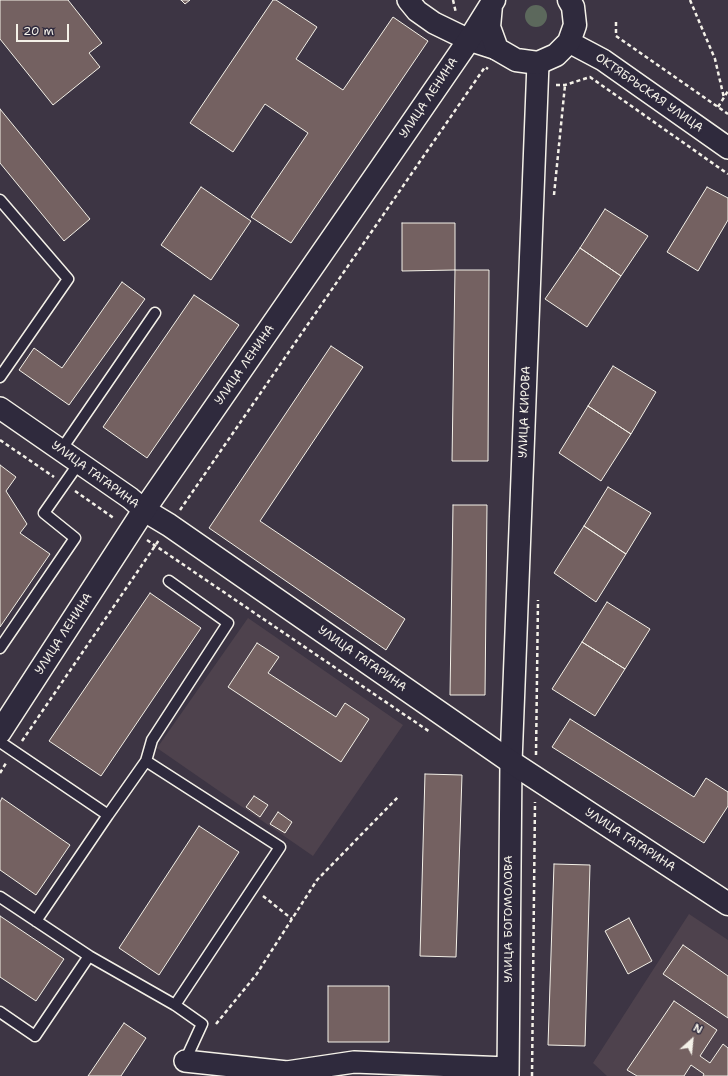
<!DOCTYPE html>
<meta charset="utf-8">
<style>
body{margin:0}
#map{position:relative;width:728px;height:1076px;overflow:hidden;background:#3d3544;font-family:"Shantell Sans",sans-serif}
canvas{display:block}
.north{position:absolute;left:672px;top:1020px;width:40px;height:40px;-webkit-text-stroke:3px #2f2a3d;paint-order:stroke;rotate:27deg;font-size:11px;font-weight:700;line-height:16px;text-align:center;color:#f4f1e8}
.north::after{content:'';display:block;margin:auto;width:14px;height:18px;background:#f4f1e8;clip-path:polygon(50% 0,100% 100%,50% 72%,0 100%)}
.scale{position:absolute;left:16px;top:24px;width:53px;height:18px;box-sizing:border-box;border:2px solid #f4f1e8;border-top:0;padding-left:5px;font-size:12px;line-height:14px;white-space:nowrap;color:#f4f1e8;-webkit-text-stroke:3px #2f2a3d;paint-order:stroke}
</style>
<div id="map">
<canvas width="728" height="1076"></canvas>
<div class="north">N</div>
<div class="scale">20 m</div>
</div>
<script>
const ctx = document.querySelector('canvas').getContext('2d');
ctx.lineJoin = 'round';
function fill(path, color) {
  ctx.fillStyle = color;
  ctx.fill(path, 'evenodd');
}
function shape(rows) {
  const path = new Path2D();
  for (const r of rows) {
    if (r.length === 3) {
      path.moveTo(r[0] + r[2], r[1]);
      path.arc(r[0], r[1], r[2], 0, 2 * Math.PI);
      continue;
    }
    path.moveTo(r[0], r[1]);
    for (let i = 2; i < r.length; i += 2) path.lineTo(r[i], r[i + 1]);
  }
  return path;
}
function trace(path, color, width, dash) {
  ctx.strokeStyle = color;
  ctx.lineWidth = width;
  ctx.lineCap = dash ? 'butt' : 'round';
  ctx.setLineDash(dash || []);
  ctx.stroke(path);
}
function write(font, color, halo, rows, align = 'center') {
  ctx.font = font + ' "Shantell Sans",sans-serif';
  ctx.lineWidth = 4;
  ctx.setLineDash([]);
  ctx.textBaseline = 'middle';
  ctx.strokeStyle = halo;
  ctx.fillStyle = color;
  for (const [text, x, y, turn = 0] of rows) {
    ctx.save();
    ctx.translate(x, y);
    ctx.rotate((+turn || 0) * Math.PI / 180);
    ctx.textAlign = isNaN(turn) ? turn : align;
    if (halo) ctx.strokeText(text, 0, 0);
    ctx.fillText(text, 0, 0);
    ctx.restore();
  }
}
fill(shape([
 [248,618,403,725,313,856,157,748],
 [689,914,728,940,728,1076,607,1076,593,1063]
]), '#4e424d');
fill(shape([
 [536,16,11]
]), '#5c685c');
const building = shape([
 [0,0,68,0,102,43,89,53,100,67,53,105,0,39,0,0],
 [181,0,190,0,185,4,181,0],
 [273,0,276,0,317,27,296,59,343,90,393,17,428,41,291,243,251,217,308,133,265,104,233,152,190,123,273,0],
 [0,109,90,219,64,241,0,163,0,109],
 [201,187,251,221,211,280,161,245,201,187],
 [707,187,728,198,728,220,698,271,667,252,707,187],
 [605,209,648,236,621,276,580,248,605,209],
 [402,223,455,223,455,270,402,271,402,223],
 [580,248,621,276,587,327,545,299,580,248],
 [455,270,489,270,488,461,452,461,455,270],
 [122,282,145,299,69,405,19,370,34,348,62,368,122,282],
 [194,295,239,325,147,458,103,427,194,295],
 [331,346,363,367,260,521,405,619,386,650,209,528,331,346],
 [613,366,656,392,631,434,588,406,613,366],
 [588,406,631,434,601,481,559,453,588,406],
 [0,465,16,477,6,491,27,524,20,533,50,554,0,627,0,465],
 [608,487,651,513,626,554,584,526,608,487],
 [453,505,487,505,485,695,450,695,453,505],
 [584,526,626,554,596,602,554,573,584,526],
 [150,593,201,628,101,776,49,741,150,593],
 [607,602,650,629,625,669,582,642,607,602],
 [582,642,625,669,595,716,552,689,582,642],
 [257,643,279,657,268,673,336,717,345,703,369,719,341,762,228,687,257,643],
 [570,719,694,797,706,778,728,792,728,806,704,843,552,747,570,719],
 [425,774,462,775,456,957,420,956,425,774],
 [254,796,268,805,260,817,246,807,254,796],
 [2,798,70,845,36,895,0,870,0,802,2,798],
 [278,812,292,822,285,833,270,824,278,812],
 [199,826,239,852,159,975,119,948,199,826],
 [554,864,590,865,585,1046,548,1045,554,864],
 [0,916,64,959,36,1001,0,977,0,916],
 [629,918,652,961,628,974,605,931,629,918],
 [683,945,728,976,728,1018,663,974,683,945],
 [328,986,389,986,389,1042,328,1042,328,986],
 [674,1001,717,1030,700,1056,710,1063,723,1044,728,1048,728,1076,703,1076,704,1074,691,1065,684,1076,637,1076,627,1070,674,1001],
 [124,1023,146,1038,121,1076,88,1076,124,1023]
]);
fill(building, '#746161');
trace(building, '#f4f1e8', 1);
const service = shape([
 [0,200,68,279,0,377],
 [61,450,155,313],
 [0,648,75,538,44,513,79,463],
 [0,742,108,815,146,761,280,847,175,1005],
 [146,761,152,740,228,623,169,581],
 [0,897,89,956,35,1036,0,1012],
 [36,921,108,815],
 [89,956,175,1005,202,1024,185,1061]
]);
const minor = shape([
 [408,0,417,11,434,23,469,40,497,49],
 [569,42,603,60,728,148],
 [0,408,130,498,144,510],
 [185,1061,287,1072,354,1062,508,1068],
 [508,1076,511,762,538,63]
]);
const tertiary = shape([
 [144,510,169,525,511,762,728,904]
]);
const secondary = shape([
 [491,5,489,27,497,49,516,60,538,63,556,55,569,42,575,25,573,7,569,0],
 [0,732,144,510,383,165,469,40,494,0]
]);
trace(service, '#f4f1e8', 13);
trace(minor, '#f4f1e8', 24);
trace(tertiary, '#f4f1e8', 25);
trace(secondary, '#f4f1e8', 25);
trace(shape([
 [453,0,456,13],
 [690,0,715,59,724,98],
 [616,22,616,36,728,114],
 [556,85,565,85,590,77,728,174],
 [718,107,728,91],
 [554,195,565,85],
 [0,440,54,477],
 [75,491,115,519],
 [180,510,485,67,488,69],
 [147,540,430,732],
 [22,741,159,540],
 [536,755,538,600],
 [0,773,6,763],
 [263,896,292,919],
 [216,1024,256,975,317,880,398,797],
 [532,1076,535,802]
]), '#f4f1e8', 2.5, [4, 3]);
trace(service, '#2f2a3d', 10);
trace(minor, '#2f2a3d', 21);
trace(tertiary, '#2f2a3d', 22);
trace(secondary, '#2f2a3d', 22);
write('12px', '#f4f1e8', '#2f2a3d', [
 ["ОКТЯБРЬСКАЯ УЛИЦА",649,93,35],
 ["УЛИЦА ЛЕНИНА",429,98,-56],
 ["УЛИЦА ЛЕНИНА",245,365,-55],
 ["УЛИЦА КИРОВА",525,412,-88],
 ["УЛИЦА ГАГАРИНА",95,475,36],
 ["УЛИЦА ЛЕНИНА",64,634,-57],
 ["УЛИЦА ГАГАРИНА",362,659,35],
 ["УЛИЦА ГАГАРИНА",630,840,33],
 ["УЛИЦА БОГОМОЛОВА",509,919,-90]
]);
</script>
